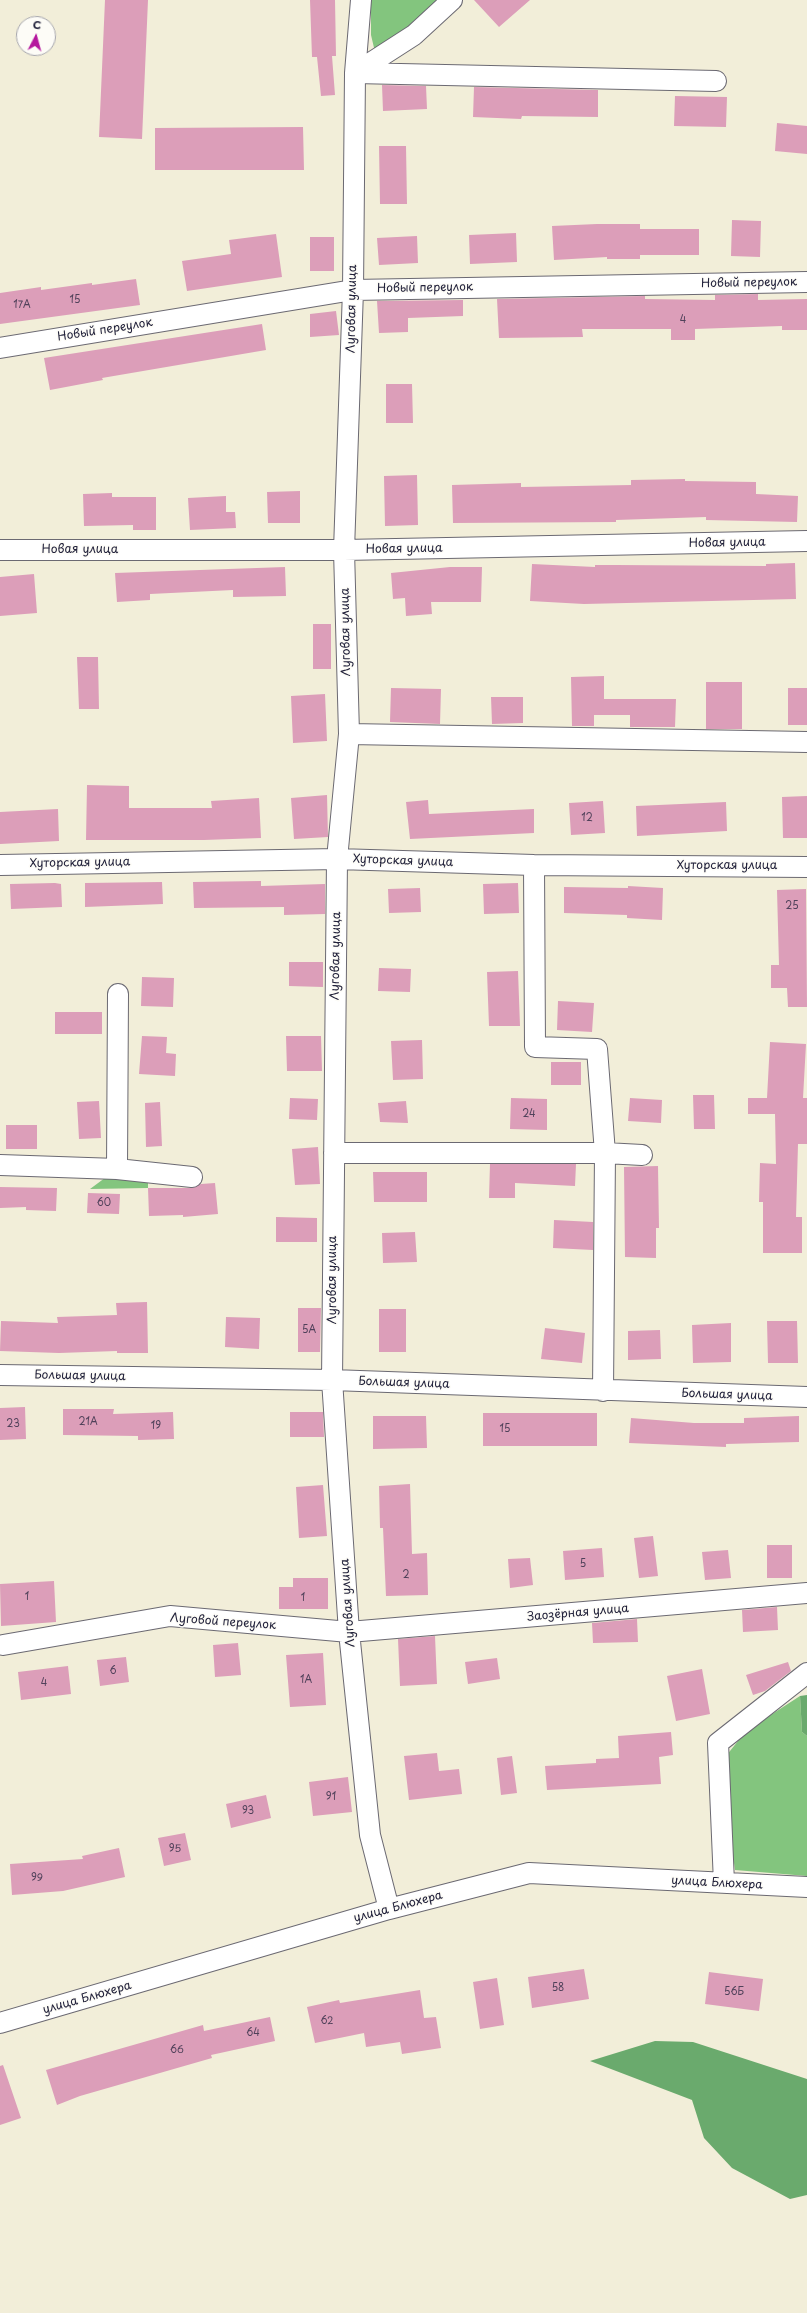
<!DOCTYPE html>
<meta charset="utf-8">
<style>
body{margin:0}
#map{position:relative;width:807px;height:2313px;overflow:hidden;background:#f2eed9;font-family:"Playpen Sans",sans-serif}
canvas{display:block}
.north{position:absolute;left:16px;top:16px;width:40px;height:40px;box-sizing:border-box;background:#fdfcf7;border:1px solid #a5a5ac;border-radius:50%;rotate:6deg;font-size:11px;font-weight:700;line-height:16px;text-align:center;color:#22223b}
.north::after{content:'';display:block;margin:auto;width:14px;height:18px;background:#b5179e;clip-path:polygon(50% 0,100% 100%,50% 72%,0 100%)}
</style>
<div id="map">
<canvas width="807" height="2313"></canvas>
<div class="north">С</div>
</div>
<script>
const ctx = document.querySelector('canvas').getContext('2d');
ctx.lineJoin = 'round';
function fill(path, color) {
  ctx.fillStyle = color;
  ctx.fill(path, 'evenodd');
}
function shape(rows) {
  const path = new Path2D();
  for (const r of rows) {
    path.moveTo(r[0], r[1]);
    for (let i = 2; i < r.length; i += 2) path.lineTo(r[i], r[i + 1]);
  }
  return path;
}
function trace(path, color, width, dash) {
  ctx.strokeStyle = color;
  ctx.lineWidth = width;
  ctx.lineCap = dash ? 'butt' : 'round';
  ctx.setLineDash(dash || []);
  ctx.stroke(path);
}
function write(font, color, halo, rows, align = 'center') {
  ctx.font = font + ' "Playpen Sans",sans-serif';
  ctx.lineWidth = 3;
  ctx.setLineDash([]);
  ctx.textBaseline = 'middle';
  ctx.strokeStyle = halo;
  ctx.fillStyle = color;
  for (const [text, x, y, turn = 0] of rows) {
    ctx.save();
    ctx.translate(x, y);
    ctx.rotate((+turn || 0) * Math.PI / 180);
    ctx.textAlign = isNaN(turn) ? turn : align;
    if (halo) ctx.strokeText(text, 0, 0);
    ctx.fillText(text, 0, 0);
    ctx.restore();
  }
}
fill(shape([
 [371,0,440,0,409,32,375,52,371,35],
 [117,1169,148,1172,148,1188,90,1189],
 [800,1696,802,1732,807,1736,807,1876,735,1870,728,1820,726,1756,746,1731]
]), '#83c57e');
fill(shape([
 [807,1695,807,1736,802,1732,800,1696],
 [655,2041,693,2042,807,2079,807,2195,790,2199,732,2168,704,2138,692,2100,590,2061]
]), '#6aaa6d');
fill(shape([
 [105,0,148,0,142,139,99,137],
 [310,0,335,0,336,56,332,56,335,95,321,96,317,57,312,57],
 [474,0,530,0,499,27],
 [382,85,426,86,427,109,383,111],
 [474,87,598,90,598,117,522,116,521,119,473,117],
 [675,96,727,97,726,127,674,126],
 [777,123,807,126,807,154,775,151],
 [303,127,304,170,155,170,155,128],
 [379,146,406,146,407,204,380,204],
 [732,220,761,221,760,257,731,256],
 [597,224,640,224,640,229,699,229,699,255,640,255,640,259,607,259,607,257,554,260,552,226],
 [516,233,517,262,470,264,469,235],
 [276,234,282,277,187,291,182,261,231,254,229,240],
 [417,236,418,263,379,265,377,238],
 [310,237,334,237,334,271,310,271],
 [136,279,140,305,0,324,0,293,41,287,41,290,92,283,92,285],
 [758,294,758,300,807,299,807,330,782,330,782,326,695,329,695,340,671,340,671,329,582,329,583,337,499,338,497,299,645,296,645,299,715,300,715,295],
 [463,300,463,316,408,318,408,332,379,333,377,301],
 [336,311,339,335,310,337,310,314],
 [262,324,266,350,102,378,103,380,50,390,44,358],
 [386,384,412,384,413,423,386,423],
 [417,475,418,525,385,526,384,476],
 [685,479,685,481,756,482,756,494,798,496,797,522,706,520,706,517,616,520,616,522,453,523,452,485,521,483,521,487,631,485,631,480],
 [300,491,300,523,268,523,267,492],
 [112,493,112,497,156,497,156,530,133,530,133,525,84,526,83,494],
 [226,496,226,512,235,512,236,528,190,530,188,498],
 [795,563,796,599,584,604,530,601,532,564,595,567,595,565,616,565,766,566,766,564],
 [285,567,286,596,233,597,233,590,150,594,150,600,117,602,115,573],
 [450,567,482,567,481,602,431,602,432,614,406,616,405,598,393,599,391,573],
 [34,574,37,613,0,616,0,577],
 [313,624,331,624,331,669,313,669],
 [77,657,98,657,99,709,79,709],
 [604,676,604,699,676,699,675,727,630,727,630,715,594,715,594,726,572,726,571,677],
 [706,682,742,682,742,729,706,729],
 [391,688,441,689,440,724,390,722],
 [788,688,807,688,807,725,788,725],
 [325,694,327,741,293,743,291,696],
 [491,697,523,697,523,723,492,724],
 [87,785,129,786,129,808,212,808,211,801,259,798,261,838,204,840,86,840],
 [327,795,328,837,294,839,291,798],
 [807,796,807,838,783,838,782,797],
 [428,800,429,814,534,809,534,833,410,839,406,802],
 [603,801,605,833,571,835,569,803],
 [726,802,727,831,637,836,636,806],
 [58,809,59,841,0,844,0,812],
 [261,881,261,886,325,884,325,914,284,915,284,907,194,908,193,882],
 [162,882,163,904,85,907,85,883],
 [55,883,61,884,62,907,11,909,10,884],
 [518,883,519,913,484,914,483,884],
 [628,886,663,888,662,920,627,918,627,915,564,913,564,887,628,888],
 [420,888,421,912,389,913,388,889],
 [806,889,807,1007,788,1007,787,988,771,988,771,965,779,965,777,890],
 [289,962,323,962,323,987,289,986],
 [379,968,411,969,410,992,378,991],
 [518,971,520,1026,489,1026,487,972],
 [142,977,174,978,173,1007,141,1006],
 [558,1001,594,1003,592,1032,557,1030],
 [55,1012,102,1012,102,1034,55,1034],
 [142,1036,167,1037,166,1053,176,1054,175,1076,139,1074],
 [286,1036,321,1036,322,1071,287,1071],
 [422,1040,423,1079,393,1080,391,1041],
 [770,1042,806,1044,803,1098,807,1098,807,1144,798,1144,796,1217,802,1217,802,1253,763,1253,763,1202,759,1202,760,1163,776,1164,775,1114,748,1114,748,1098,767,1098],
 [551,1062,581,1062,581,1085,551,1085],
 [693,1095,714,1095,715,1129,694,1129],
 [290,1098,318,1099,317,1120,289,1119],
 [511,1098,547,1099,547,1130,510,1129],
 [630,1098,662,1100,661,1123,628,1121],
 [99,1101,101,1138,79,1139,77,1102],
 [406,1101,408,1123,380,1122,378,1103],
 [160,1102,162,1146,146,1147,145,1103],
 [6,1125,37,1125,37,1149,6,1149],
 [318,1147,320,1184,295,1185,292,1149],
 [490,1164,576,1164,575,1186,515,1183,515,1198,489,1198],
 [658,1166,659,1228,656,1228,656,1258,625,1257,624,1167],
 [373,1172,427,1172,427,1202,374,1202],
 [215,1183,218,1214,183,1217,183,1215,149,1216,148,1188,191,1188,201,1184],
 [0,1187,57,1188,56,1211,26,1210,26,1207,0,1208],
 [88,1193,120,1194,119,1214,87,1213],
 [276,1217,317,1218,317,1242,276,1242],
 [554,1220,593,1222,593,1250,553,1248],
 [415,1232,417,1262,383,1263,382,1233],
 [147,1302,148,1353,117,1353,117,1351,59,1353,0,1351,1,1321,58,1323,57,1317,117,1315,116,1303],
 [298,1308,321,1308,320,1352,298,1352],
 [379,1309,406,1309,406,1352,379,1352],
 [226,1317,260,1318,259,1349,225,1347],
 [767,1321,797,1321,798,1363,768,1363],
 [731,1323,731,1362,693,1363,692,1325],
 [545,1328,585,1333,582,1363,541,1359],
 [660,1330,661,1359,628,1360,628,1331],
 [25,1407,26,1439,0,1440,0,1408],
 [63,1409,114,1409,113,1414,173,1412,174,1439,138,1440,138,1436,63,1435],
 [290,1412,323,1412,324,1437,290,1437],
 [483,1413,597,1413,597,1446,483,1446],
 [373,1416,426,1416,427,1448,373,1449],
 [799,1416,799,1442,726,1444,726,1447,629,1443,631,1418,694,1423,744,1423,744,1418],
 [410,1484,412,1554,427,1553,428,1595,386,1596,383,1528,380,1528,379,1486],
 [323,1485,327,1536,299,1538,296,1487],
 [653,1536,658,1576,639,1578,634,1538],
 [767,1545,792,1545,792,1578,767,1578],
 [602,1548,604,1577,565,1580,563,1551],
 [728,1550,731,1578,705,1580,702,1552],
 [530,1558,533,1585,510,1588,508,1559],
 [293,1578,328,1578,328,1609,279,1609,279,1587,293,1587],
 [54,1581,56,1622,1,1626,0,1584],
 [777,1607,778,1630,743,1632,742,1610],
 [637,1619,638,1642,593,1643,592,1623],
 [435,1636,437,1684,400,1686,398,1639],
 [238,1643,241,1675,215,1677,213,1645],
 [323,1653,326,1705,290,1707,286,1655],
 [126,1657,129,1682,100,1686,97,1660],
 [497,1658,500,1679,468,1684,465,1662],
 [788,1662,791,1671,765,1691,753,1695,746,1675],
 [68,1666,71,1694,21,1700,18,1672],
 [702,1669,710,1714,676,1721,667,1676],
 [671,1732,673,1755,659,1757,661,1784,547,1790,545,1766,596,1763,596,1759,619,1758,618,1736],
 [437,1753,439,1771,459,1769,462,1794,409,1800,404,1756],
 [512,1756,517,1793,501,1795,497,1758],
 [348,1777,352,1812,313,1816,309,1782],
 [266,1795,271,1818,231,1828,226,1804],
 [185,1833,191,1860,164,1866,158,1838],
 [119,1848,125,1877,63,1891,12,1895,10,1864,83,1859,82,1856],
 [584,1969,589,1999,532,2008,528,1977],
 [709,1972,763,1979,759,2011,705,2004],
 [497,1978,504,2025,480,2029,473,1982],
 [420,1990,424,2018,436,2017,441,2048,402,2054,400,2042,366,2047,364,2033,315,2043,307,2007,339,2000,340,2003],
 [270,2017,275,2041,211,2055,212,2058,80,2096,57,2105,46,2070,203,2025,204,2031],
 [3,2065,21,2118,0,2125,0,2066]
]), '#dc9eb9');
const minor = shape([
 [361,0,355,73,353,290,344,550,349,734,337,859,332,1380,349,1632,370,1835,389,1909],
 [355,73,716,81],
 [355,73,414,35,452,0],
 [0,348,353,290,807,282],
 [0,550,344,550,807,541],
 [349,734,807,742],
 [0,865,337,859,534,865,807,867],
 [534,865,535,1047,597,1049,605,1153,603,1391],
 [334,1153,605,1153,642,1155],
 [0,1165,117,1169,192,1177],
 [117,1169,118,994],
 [0,1375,332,1380,807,1397],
 [3,1645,170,1616,349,1632,807,1593],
 [724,1883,718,1743,807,1673],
 [0,2023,389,1909,529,1873,807,1887]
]);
trace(minor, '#6b6972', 22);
trace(minor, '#fff', 20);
write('10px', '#50415a', null, [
 ["15",75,300],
 ["17А",22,305],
 ["4",683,320],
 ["12",587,818],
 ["25",792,906],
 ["24",529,1114],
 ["60",104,1203],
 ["5А",309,1330],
 ["21А",88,1422],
 ["23",13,1424],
 ["19",156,1426],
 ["15",505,1429],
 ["5",583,1564],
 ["2",406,1575],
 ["1",27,1597],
 ["1",303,1598],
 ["6",113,1671],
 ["1А",306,1680],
 ["4",44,1683],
 ["91",331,1797],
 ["93",248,1811],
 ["95",175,1849],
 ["99",37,1878],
 ["58",558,1988],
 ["56Б",734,1992],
 ["62",327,2021],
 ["64",253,2033],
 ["66",177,2050]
]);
write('12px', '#22223b', '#fdfcf7', [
 ["Новый переулок",749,283,-1],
 ["Новый переулок",425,288,-1],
 ["Луговая улица",352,309,-89],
 ["Новый переулок",105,330,-9],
 ["Новая улица",727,543,-1],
 ["Новая улица",404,549,-1],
 ["Новая улица",80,550],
 ["Луговая улица",346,632,-91],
 ["Хуторская улица",403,861,2],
 ["Хуторская улица",80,863,-1],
 ["Хуторская улица",727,866],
 ["Луговая улица",336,956,-89],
 ["Луговая улица",333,1280,-90],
 ["Большая улица",80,1376,1],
 ["Большая улица",404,1383,2],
 ["Большая улица",727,1395,2],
 ["Луговая улица",348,1603,-94],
 ["Заозёрная улица",578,1613,-5],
 ["Луговой переулок",223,1622,4],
 ["улица Блюхера",717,1883,3],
 ["улица Блюхера",398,1907,-15],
 ["улица Блюхера",87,1998,-16]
]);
</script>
